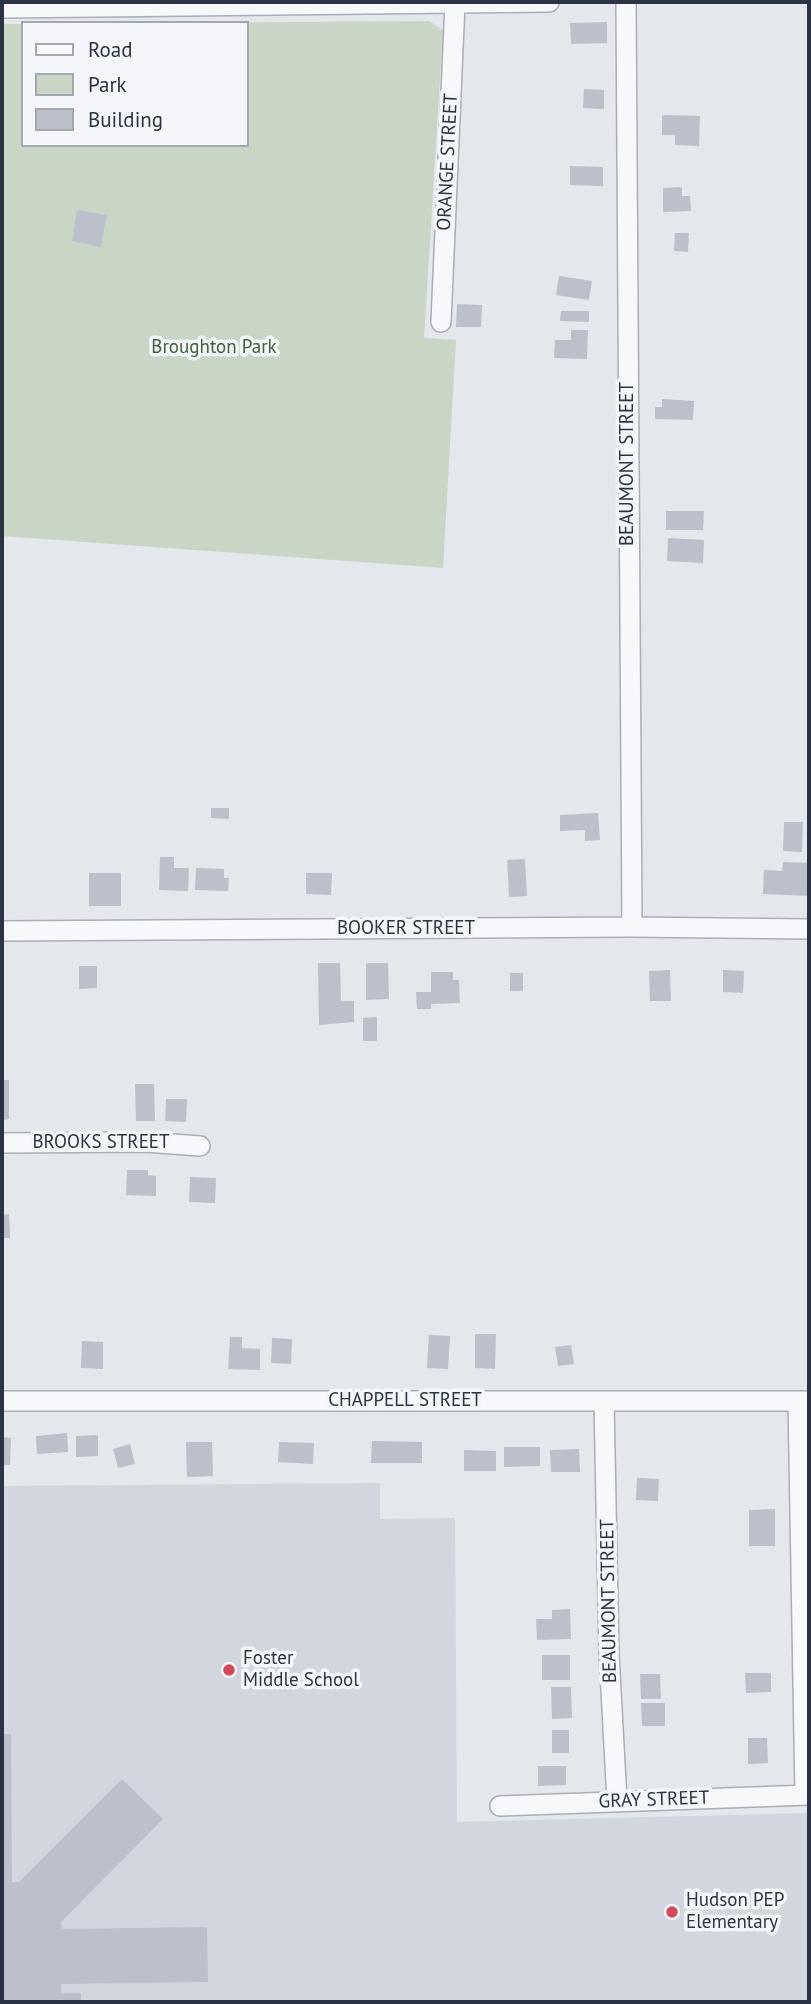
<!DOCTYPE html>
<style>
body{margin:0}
#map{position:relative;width:811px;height:2004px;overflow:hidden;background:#e4e7ec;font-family:"PT Sans",sans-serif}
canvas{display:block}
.frame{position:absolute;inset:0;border:4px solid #2b3445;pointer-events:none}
.legend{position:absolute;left:21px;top:21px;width:228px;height:126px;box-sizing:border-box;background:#f4f6f9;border:2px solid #a4a8b1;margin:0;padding:9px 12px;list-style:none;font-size:21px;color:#2b3445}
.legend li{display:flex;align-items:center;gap:14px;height:35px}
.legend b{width:35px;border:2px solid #a4a8b1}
</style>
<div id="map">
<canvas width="811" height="2004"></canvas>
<div class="frame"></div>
<ul class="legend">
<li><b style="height:9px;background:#f7f8fa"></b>Road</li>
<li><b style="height:19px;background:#c9d6c5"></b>Park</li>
<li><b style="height:19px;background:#bbc0ca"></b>Building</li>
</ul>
</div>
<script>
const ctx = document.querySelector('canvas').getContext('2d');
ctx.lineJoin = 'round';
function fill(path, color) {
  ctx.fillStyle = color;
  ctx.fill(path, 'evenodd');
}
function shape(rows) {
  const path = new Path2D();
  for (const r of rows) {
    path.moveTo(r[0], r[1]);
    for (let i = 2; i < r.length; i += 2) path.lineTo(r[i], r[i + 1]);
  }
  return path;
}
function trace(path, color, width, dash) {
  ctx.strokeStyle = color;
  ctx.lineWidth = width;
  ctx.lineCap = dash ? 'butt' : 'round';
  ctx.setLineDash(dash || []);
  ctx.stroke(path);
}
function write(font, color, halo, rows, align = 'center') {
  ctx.font = font + ' "PT Sans",sans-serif';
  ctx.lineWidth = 7;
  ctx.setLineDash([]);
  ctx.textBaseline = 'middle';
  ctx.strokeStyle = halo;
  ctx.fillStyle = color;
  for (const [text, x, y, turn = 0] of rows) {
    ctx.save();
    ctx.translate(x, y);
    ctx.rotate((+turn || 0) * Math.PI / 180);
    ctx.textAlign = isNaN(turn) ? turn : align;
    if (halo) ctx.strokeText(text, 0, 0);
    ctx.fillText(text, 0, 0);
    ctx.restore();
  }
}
fill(shape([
 [380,1483,380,1519,455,1518,457,1822,809,1813,809,2002,2,2002,2,1486]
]), '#d2d6de');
fill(shape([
 [429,21,443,30,424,338,456,340,443,568,2,536,2,24,23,24,23,145,247,145,247,23,164,23]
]), '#c9d6c5');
fill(shape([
 [607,22,607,43,571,44,570,23],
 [584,89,604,90,604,109,583,108],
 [662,115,700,116,699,146,675,145,675,135,662,135],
 [570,166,603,167,603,186,570,185],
 [682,187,682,196,690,196,691,211,663,212,663,188],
 [77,210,107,215,101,247,72,241],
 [675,233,689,233,688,252,674,251],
 [559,276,592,281,589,300,556,295],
 [457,304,482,305,481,327,456,327],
 [561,311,589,311,589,322,560,321],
 [571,330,588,330,587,359,554,358,555,340,571,340],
 [662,399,694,401,693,420,655,419,655,407,662,407],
 [666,511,704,511,703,530,666,530],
 [668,538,704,540,703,563,667,561],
 [211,808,229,808,229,819,211,818],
 [598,813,600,840,585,841,585,830,560,831,560,815],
 [784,822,803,822,802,852,783,851],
 [160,857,174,857,174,868,189,868,188,891,159,890],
 [525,859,527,896,509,897,507,860],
 [783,862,809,863,809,896,763,894,764,870,782,871],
 [196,868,224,869,224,878,229,878,228,891,195,890],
 [89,873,121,873,121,906,89,906],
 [306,873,332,873,331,895,306,894],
 [318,963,340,963,341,1001,354,1001,354,1022,319,1025],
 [366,963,388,963,389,999,366,1000],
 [79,966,97,966,97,988,79,989],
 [670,970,671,1001,650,1001,649,971],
 [723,970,744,971,743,993,723,992],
 [431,972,453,972,453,980,459,980,460,1003,431,1004,431,1009,417,1009,416,992,431,992],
 [510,973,523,973,523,991,510,991],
 [377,1017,377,1041,363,1041,363,1018],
 [2,1080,9,1080,9,1119,2,1120],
 [135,1084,154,1084,155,1121,136,1121],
 [166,1099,187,1099,186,1122,165,1121],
 [127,1170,148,1170,148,1175,156,1176,156,1196,126,1195],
 [190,1177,216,1178,215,1203,189,1202],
 [9,1214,10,1238,2,1238,2,1215],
 [475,1334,496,1334,495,1369,475,1368],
 [429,1335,450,1336,448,1369,427,1368],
 [230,1337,242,1337,242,1348,260,1349,260,1370,228,1369],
 [272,1338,292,1339,291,1364,271,1363],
 [82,1341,103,1342,103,1369,81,1368],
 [571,1345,574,1364,558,1366,555,1347],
 [67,1433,68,1452,37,1454,36,1436],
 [98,1435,98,1456,76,1457,76,1436],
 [2,1437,11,1438,10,1465,2,1465],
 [372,1441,422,1442,422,1463,371,1463],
 [186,1442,212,1442,213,1476,187,1477],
 [279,1442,314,1443,313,1464,278,1462],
 [130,1444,135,1464,118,1468,113,1449],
 [504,1447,540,1447,540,1466,504,1467],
 [579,1449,580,1472,551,1472,550,1450],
 [464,1450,496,1451,496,1471,464,1471],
 [637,1478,659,1479,658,1501,636,1500],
 [775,1509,775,1546,749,1546,749,1510],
 [570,1609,571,1639,537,1640,536,1619,552,1619,552,1610],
 [542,1655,570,1655,570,1680,542,1680],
 [745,1673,771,1673,771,1692,746,1693],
 [640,1674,660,1674,661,1699,641,1699],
 [551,1687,571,1687,572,1718,552,1719],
 [641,1703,665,1703,665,1726,642,1726],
 [552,1730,569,1730,569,1753,552,1753],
 [2,1734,11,1734,12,1882,19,1882,122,1779,163,1819,60,1923,63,1929,207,1927,208,1982,61,1984,61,1993,81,1993,81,2002,2,2002],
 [748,1738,767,1738,768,1763,748,1764],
 [538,1766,566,1766,566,1785,538,1786]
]), '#bbc0ca');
const minor = shape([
 [626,2,632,927],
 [2,8,549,2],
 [441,322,455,3],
 [2,931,632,927,809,929],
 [2,1143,145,1142,200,1146],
 [2,1401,809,1401],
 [604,1401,609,1654,617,1801],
 [798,1401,805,1795],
 [500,1806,809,1795]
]);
trace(minor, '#a9aeb7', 22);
trace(minor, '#f7f8fa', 19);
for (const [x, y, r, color] of [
 [229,1670,7,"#d1495b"],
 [672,1912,7,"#d1495b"]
]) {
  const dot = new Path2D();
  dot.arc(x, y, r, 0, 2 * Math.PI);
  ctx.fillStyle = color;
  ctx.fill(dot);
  trace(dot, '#f4f6f9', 2.5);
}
write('19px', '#2b3445', '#f4f6f9', [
 ["ORANGE STREET",448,162,-87],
 ["BEAUMONT STREET",628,464,-90],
 ["BOOKER STREET",406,929],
 ["BROOKS STREET",101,1143],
 ["CHAPPELL STREET",405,1401],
 ["BEAUMONT STREET",609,1601,-91],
 ["GRAY STREET",654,1800,-2]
]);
write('19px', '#3f6138', '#f4f6f9', [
 ["Broughton Park",214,348]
]);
write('19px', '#2b3445', '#f4f6f9', [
 ["Foster",243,1659],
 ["Middle School",243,1681],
 ["Hudson PEP",686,1901],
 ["Elementary",686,1923]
], 'left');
</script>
